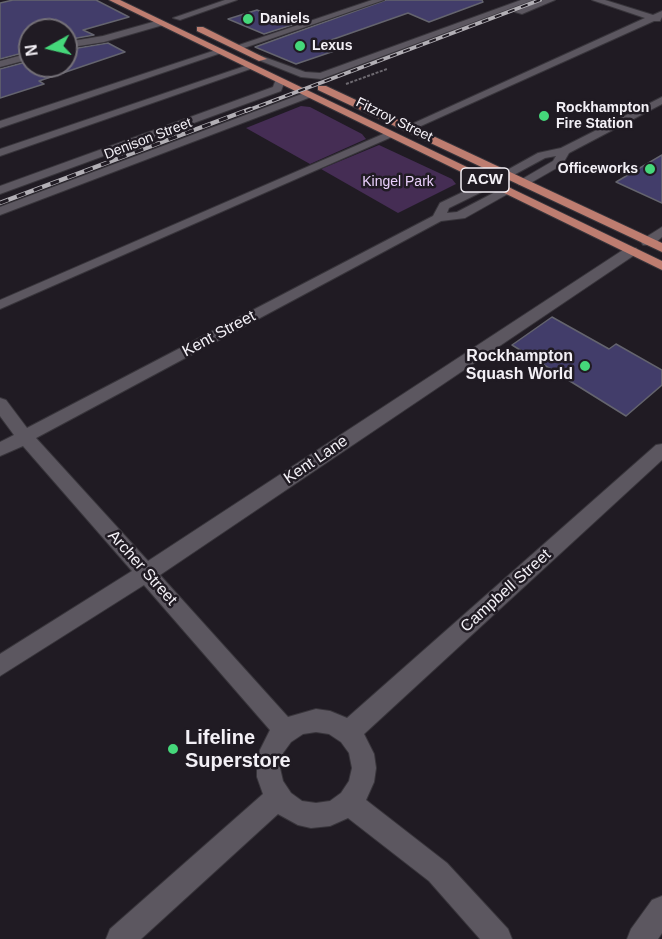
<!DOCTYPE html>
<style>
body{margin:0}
#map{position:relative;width:662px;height:939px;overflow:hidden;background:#201b23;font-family:Helvetica,sans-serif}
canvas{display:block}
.north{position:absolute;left:18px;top:18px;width:60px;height:60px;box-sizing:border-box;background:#201b23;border:2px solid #747077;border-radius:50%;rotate:262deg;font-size:16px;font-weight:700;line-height:24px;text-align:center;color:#f3f0f6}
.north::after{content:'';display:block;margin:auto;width:21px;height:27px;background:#45d77a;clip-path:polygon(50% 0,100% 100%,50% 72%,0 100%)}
</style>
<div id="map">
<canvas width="662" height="939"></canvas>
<div class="north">N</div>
</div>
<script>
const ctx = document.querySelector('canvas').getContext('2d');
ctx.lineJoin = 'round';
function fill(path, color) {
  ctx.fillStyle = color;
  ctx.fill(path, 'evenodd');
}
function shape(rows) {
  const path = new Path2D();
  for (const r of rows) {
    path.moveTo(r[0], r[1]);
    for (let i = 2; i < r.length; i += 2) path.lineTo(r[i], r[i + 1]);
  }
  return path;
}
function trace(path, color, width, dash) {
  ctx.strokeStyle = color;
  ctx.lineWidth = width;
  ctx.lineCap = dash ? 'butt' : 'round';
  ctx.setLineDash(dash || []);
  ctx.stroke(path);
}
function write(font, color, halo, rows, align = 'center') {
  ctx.font = font + ' Helvetica,sans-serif';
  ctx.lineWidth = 5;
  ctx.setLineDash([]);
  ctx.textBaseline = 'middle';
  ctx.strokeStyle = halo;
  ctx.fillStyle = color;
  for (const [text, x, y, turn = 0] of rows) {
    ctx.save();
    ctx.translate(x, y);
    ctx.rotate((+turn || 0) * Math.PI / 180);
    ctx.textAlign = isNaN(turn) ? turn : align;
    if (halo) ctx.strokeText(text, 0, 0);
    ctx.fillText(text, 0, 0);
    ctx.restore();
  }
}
fill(shape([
 [301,106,310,107,362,134,366,139,310,164,246,128],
 [379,145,452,179,456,184,398,213,321,169]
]), '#452d54');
const building = shape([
 [13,0,96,0,129,17,83,30,94,35,66,40,66,30,30,30,30,51,0,59,0,3,13,0],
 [386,0,482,0,483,2,429,22,408,13,331,40,349,46,296,64,255,47,386,0],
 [257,10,292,25,264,34,228,19,257,10],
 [108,43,125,52,39,81,44,84,0,98,0,69,30,61,30,66,66,66,66,50,108,43],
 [662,155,662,203,616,182,662,155],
 [552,317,609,349,616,344,662,370,662,385,626,416,512,345,552,317]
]);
fill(building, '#423d6a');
trace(building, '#64646e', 1.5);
const minor = shape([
 [225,0,237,0,180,20,173,18,225,0],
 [372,0,384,0,241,49,233,47,372,0],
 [521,0,533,0,321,79,301,77,251,57,256,54,305,72,320,73,521,0],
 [543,0,555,0,522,14,515,12,543,0],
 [592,0,605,0,653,15,662,11,662,17,660,21,654,21,412,130,404,130,403,128,645,18,592,0],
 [160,20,164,23,163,25,104,42,66,48,66,42,103,36,160,20],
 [216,50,224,52,0,128,0,121,216,50],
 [30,53,30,59,0,67,0,61,30,53],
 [248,65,256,67,0,156,0,149,248,65],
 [280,78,285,81,281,91,0,194,0,186,273,87,276,79,280,78],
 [307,92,312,95,311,97,0,215,0,207,307,92],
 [662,97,662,104,569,153,562,165,527,185,519,185,517,182,553,161,556,156,545,158,510,177,502,177,500,174,538,153,561,148,662,97],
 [390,131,396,134,394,136,0,309,0,300,390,131],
 [490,179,494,180,494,186,449,208,447,213,457,212,503,188,511,188,513,191,465,218,441,221,36,438,148,561,626,248,636,248,638,251,636,254,160,575,288,717,316,709,330,711,347,718,656,445,662,444,662,460,364,734,374,754,376,768,374,782,366,800,447,863,508,929,512,939,480,939,429,881,348,818,330,826,311,828,298,825,278,814,141,939,106,939,110,929,263,794,257,777,257,763,260,750,270,730,144,585,0,676,0,654,132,571,23,446,0,456,0,442,14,435,0,416,0,398,6,400,27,428,433,216,440,203,490,179],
 [316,732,329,734,341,742,349,753,352,768,349,781,341,793,330,801,316,803,302,801,291,793,283,781,280,768,283,753,291,742,303,734,316,732],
 [662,227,662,237,653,245,643,245,641,242,643,239,662,227],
 [662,896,662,933,658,939,627,939,631,929,652,900,662,896]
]);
const major = shape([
 [109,0,120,0,662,261,662,270,109,0],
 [197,27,203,27,267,59,259,61,197,31,197,27],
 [318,86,326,86,662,243,662,252,318,90,318,86]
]);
trace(minor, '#38353b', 2);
trace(major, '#38353b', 2);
trace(shape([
 [346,84,387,69]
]), '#6d6970', 2, [3, 1.5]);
fill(minor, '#5c5760');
fill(major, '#be7d70');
const railFar1 = shape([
 [246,111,540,0]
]);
const rail = shape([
 [0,203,250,109]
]);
trace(railFar1, '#b2afb5', 4);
trace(rail, '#b2afb5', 4.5);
trace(railFar1, '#201b23', 2, [7]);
trace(rail, '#201b23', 3, [9]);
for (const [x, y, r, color] of [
 [248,19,6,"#45d77a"],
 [300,46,6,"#45d77a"],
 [544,116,6,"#45d77a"],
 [650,169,6,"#45d77a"],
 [585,366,6,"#45d77a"],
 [173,749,6,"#45d77a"]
]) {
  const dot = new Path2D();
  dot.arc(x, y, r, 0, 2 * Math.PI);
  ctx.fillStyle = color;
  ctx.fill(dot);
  trace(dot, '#201b23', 2);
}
write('bold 14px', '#f3f0f6', '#201b23', [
 ["Daniels",260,19],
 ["Lexus",312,46],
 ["Rockhampton",556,108],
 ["Fire Station",556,124],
 ["Officeworks",638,169,"right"]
], 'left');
write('14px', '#f3f0f6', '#201b23', [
 ["Fitzroy Street",394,120,26],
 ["Denison Street",148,139,-21]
]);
write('14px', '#e8cffa', '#201b23', [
 ["Kingel Park",398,182]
]);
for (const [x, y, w] of [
 [485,180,48]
]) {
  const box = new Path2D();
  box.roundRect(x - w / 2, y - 12, w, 24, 4.5);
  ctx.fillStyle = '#201b23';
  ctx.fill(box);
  trace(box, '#f3f0f6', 1.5);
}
write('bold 15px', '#f3f0f6', null, [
 ["ACW",485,180]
]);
write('16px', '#f3f0f6', '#201b23', [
 ["Kent Street",219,334,-28],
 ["Kent Lane",316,460,-34],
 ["Archer Street",142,568,48],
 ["Campbell Street",506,591,-42]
]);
write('bold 16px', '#f3f0f6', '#201b23', [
 ["Rockhampton",573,357],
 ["Squash World",573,375]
], 'right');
write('bold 20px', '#f3f0f6', '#201b23', [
 ["Lifeline",185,738],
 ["Superstore",185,761]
], 'left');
</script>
